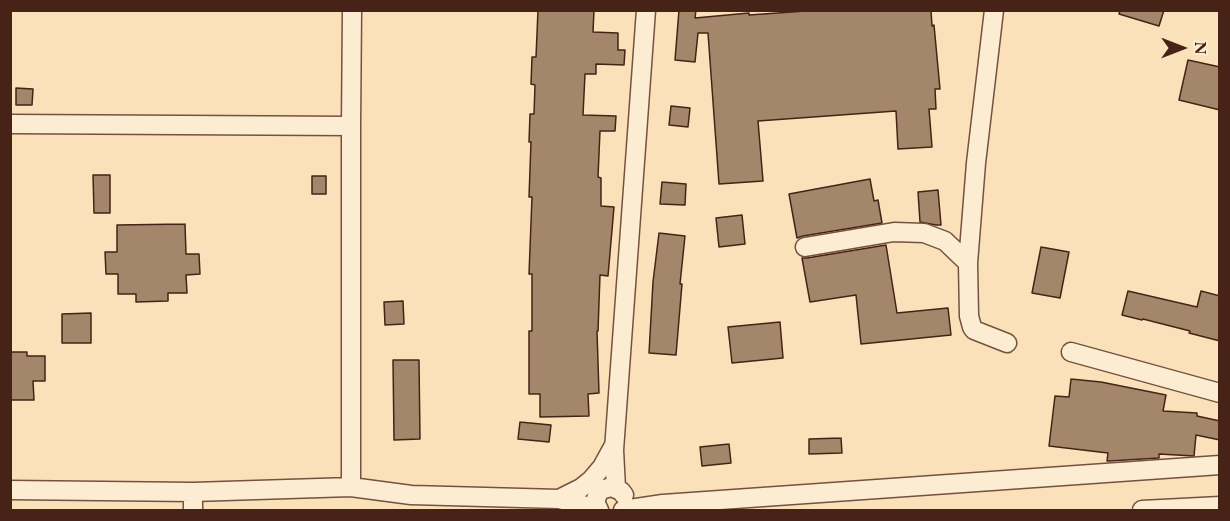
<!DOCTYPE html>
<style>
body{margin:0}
#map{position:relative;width:1230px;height:521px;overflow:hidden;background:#fae1ba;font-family:"EB Garamond",serif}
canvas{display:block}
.frame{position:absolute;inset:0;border:12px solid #462316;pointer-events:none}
.north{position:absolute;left:1152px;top:18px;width:60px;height:60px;-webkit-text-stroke:4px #fcecd2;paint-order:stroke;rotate:90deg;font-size:16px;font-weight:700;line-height:24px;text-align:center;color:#462316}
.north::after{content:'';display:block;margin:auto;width:21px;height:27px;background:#462316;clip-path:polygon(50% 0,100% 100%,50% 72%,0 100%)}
</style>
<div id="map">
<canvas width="1230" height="521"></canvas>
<div class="frame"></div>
<div class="north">N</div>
</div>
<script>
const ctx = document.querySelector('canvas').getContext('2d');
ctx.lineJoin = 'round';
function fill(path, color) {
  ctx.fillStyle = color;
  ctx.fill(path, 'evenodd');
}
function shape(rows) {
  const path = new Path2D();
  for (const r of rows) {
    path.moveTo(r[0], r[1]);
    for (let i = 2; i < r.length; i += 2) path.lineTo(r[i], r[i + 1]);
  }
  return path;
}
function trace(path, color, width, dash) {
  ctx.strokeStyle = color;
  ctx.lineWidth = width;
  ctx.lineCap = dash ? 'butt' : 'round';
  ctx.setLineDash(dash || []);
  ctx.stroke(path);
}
const building = shape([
 [538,10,594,10,593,32,618,33,618,50,625,50,624,65,596,64,596,74,585,74,583,115,616,116,615,131,600,131,598,177,601,178,601,206,614,207,608,276,600,275,598,331,597,331,599,393,588,394,589,416,540,417,540,394,529,394,529,331,532,331,532,274,529,274,532,197,529,197,531,142,529,142,530,114,534,114,535,85,531,84,532,57,536,57,538,10],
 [679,10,696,10,695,18,749,13,749,15,820,10,931,10,932,26,934,25,940,89,935,89,936,109,929,109,932,147,898,149,896,111,758,121,763,181,719,184,708,33,698,33,695,62,675,60,679,10],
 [1120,10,1164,10,1159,26,1119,14,1120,10],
 [1188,60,1220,67,1220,110,1179,100,1188,60],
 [16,88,33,89,32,105,16,105,16,88],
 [671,106,690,108,688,127,669,125,671,106],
 [93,175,110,175,110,213,94,213,93,175],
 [312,176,326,176,326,194,312,194,312,176],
 [870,179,874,201,878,200,882,223,803,236,797,238,789,194,870,179],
 [662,182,686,184,685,205,660,204,662,182],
 [938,190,941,225,936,225,920,222,918,192,938,190],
 [742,215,745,244,719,247,716,218,742,215],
 [185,224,186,254,199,254,200,274,186,275,187,293,168,293,168,301,136,302,136,294,118,294,118,274,106,274,105,252,117,252,117,225,185,224],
 [659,233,685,236,680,284,682,284,676,355,649,353,653,282,659,233],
 [886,245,897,313,948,308,951,335,861,344,856,295,810,302,802,258,807,258,886,245],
 [1041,247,1069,252,1060,298,1032,293,1041,247],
 [1128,291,1197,307,1201,291,1220,296,1220,341,1189,333,1190,331,1143,319,1142,320,1122,315,1128,291],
 [403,301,404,324,385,325,384,302,403,301],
 [91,313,91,343,62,343,62,314,91,313],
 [780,322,783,358,732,363,728,327,780,322],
 [10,352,27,352,27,356,45,356,45,381,33,381,34,400,10,400,10,352],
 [393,360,419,360,420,439,394,440,393,360],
 [1071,379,1101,382,1166,395,1163,411,1197,413,1197,416,1220,421,1220,440,1196,435,1194,456,1159,454,1159,458,1109,461,1107,461,1108,453,1049,446,1055,396,1069,397,1071,379],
 [520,422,551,425,549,442,518,439,520,422],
 [841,438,842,453,809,454,809,439,841,438],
 [729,444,731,463,702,466,700,447,729,444]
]);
fill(building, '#a4866b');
trace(building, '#462316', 1.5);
const minor = shape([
 [994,10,976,163,968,263,969,316,972,327,974,330,1007,343],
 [10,124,351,126],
 [805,247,894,232,924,233,945,241,968,263],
 [1071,352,1220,393],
 [351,487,351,126,352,10],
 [616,488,614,450,646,10],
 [10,490,193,492,351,487,411,495,559,499,598,509],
 [193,492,193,510],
 [559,499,581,488,591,480,602,467,613,447],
 [599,510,596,504,596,499,598,494,601,490,611,487,621,491,624,495],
 [623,510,663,504,1220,465],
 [1142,510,1220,506]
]);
trace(minor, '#73523f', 21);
trace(minor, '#fcecd2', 18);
</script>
